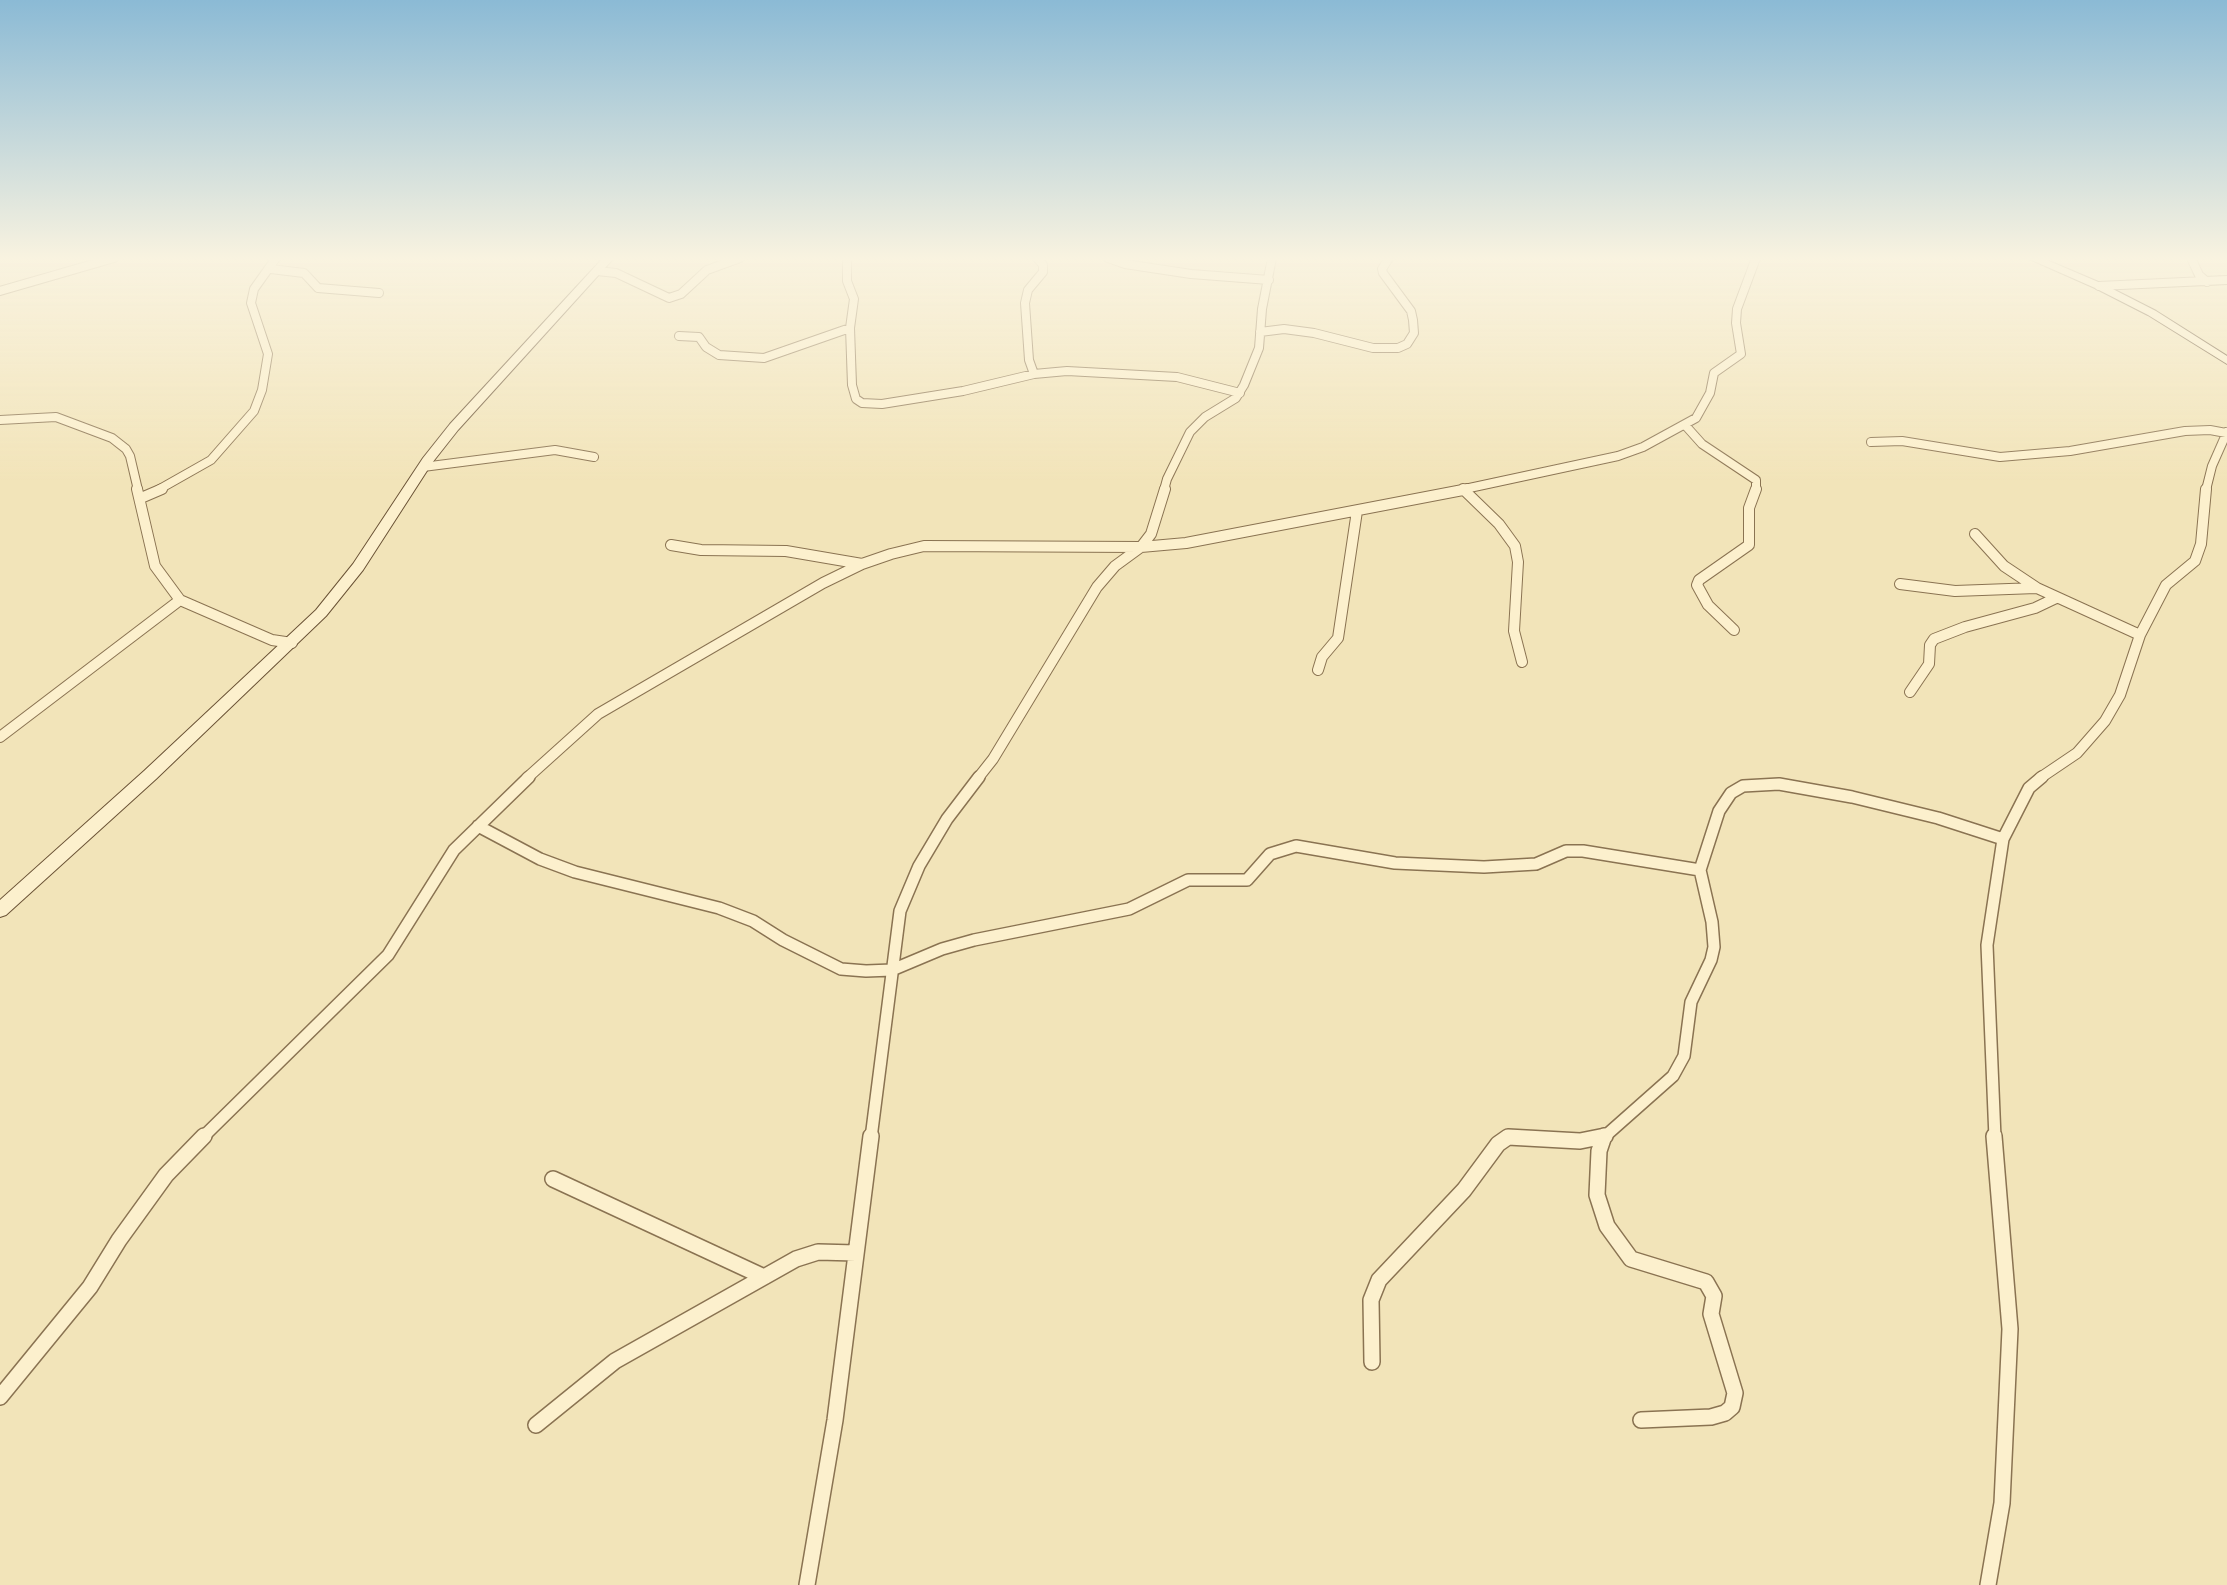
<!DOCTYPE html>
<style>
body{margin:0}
canvas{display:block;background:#f2e4b9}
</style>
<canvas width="2227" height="1585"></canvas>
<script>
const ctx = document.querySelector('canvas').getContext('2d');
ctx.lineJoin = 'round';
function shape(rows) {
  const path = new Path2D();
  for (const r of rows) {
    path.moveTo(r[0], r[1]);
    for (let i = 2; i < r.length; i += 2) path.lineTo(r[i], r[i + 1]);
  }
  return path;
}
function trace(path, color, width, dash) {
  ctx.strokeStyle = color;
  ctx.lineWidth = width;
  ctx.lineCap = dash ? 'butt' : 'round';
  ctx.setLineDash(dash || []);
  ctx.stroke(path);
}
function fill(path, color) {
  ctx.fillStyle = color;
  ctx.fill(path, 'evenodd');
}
const streetFar3 = shape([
 [847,258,847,281,854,299,850,328,852,385,856,399,862,403,882,404,963,391,1034,374,1067,371,1177,377,1240,393],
 [1108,258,1125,264,1191,274,1269,280],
 [2191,258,2199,275,2207,282],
 [271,269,304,273,318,288,379,293],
 [597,271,616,273,669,298,681,294,707,270,740,258],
 [2099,286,2227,280],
 [0,291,114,258],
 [1260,332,1284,329,1314,333,1373,348,1398,348,1407,344,1414,333,1413,320,1411,311,1383,273,1382,269,1389,258],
 [679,336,699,337,706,347,719,355,764,358,850,328],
 [1034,374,1029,360,1025,303,1028,290,1043,272,1043,265,1037,258],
 [0,420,56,417,112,438,126,449,130,456,138,490],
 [1685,425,1702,444,1756,480,1756,490],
 [1871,442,1902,441,2000,457,2070,451,2185,431,2210,430,2226,433],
 [423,467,555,450,594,457],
 [158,490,211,460,254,411,262,390,268,354,251,303,254,289,276,258],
 [1164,490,1167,479,1190,432,1205,417,1236,398,1244,385,1259,348,1262,309,1272,258],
 [1460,490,1618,456,1643,447,1696,418,1710,393,1714,373,1741,354,1736,323,1737,309,1756,258],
 [2206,490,2212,466,2227,432]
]);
const streetFar2 = shape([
 [137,489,155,566,180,600,272,640,292,643],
 [1463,489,1499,524,1515,546,1518,562,1514,631,1522,662],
 [141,498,162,489],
 [1975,534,2004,566,2037,588,2140,635],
 [671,545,701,550,786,551,862,564],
 [1900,584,1955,591,2036,588],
 [1734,630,1708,605,1697,585,1699,580,1749,545,1749,508,1756,489],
 [1318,670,1322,657,1338,638,1357,511],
 [1910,692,1929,664,1930,645,1934,639,1965,627,2035,608,2056,598],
 [0,737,180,600],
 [527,778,598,714,823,583,862,564,891,554,924,546,1141,547,1186,543,1468,489],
 [978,778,993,759,1097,587,1115,566,1141,547,1151,534,1165,489],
 [2040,778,2077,753,2105,721,2120,695,2140,635,2166,585,2195,561,2201,544,2206,489]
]);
const streetFar1 = shape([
 [478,826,540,859,575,872,719,908,753,921,783,940,841,969,866,971,892,970,942,949,974,940,1129,909,1188,880,1247,880,1270,854,1296,846,1395,863,1484,867,1536,864,1566,851,1583,851,1700,870],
 [202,1138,388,955,454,850,529,777],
 [871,1138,900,911,919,866,947,819,979,777],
 [1507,1138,1522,1138],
 [1596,1138,1605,1136],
 [1603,1138,1673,1076,1684,1056,1691,1002,1711,960,1714,947,1712,922,1700,870,1719,811,1731,793,1743,786,1779,784,1852,797,1938,818,2003,839],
 [1995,1138,1987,945,2003,839,2029,788,2042,777]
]);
const street = shape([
 [1604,1136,1599,1151,1597,1195,1607,1226,1631,1259,1706,1282,1714,1296,1711,1314,1735,1393,1732,1407,1725,1413,1711,1417,1641,1420],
 [553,1179,764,1277],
 [1372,1362,1371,1300,1379,1280,1464,1190,1498,1144,1508,1137,1580,1141,1605,1136],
 [0,1397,90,1287,119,1240,166,1175,204,1136],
 [536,1425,615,1361,796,1259,818,1252,856,1253],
 [807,1585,835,1420,871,1136],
 [1988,1585,2002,1503,2010,1329,1994,1136]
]);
const secondary = shape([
 [603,258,614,258,458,430,432,463,363,570,326,616,156,779,6,915,0,917,0,900,144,771,316,610,353,564,423,458,450,424,603,258],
 [2027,258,2042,258,2103,284,2156,311,2227,356,2227,364,2148,315,2095,288,2027,258]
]);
trace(streetFar3, '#8a7352', 10);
trace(streetFar2, '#8a7352', 12);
trace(streetFar1, '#8a7352', 14);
trace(street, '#8a7352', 18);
trace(secondary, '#6b5336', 2);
trace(streetFar3, '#fcf0cd', 8);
trace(streetFar2, '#fcf0cd', 10);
trace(streetFar1, '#fcf0cd', 11);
trace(street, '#fcf0cd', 15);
fill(secondary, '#fcf0cd');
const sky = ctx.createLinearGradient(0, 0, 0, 480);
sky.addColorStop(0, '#8bbad5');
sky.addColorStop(0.54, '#f9f3e0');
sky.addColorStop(1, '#f9f3e000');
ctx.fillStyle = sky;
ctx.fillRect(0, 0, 2227, 480);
</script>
